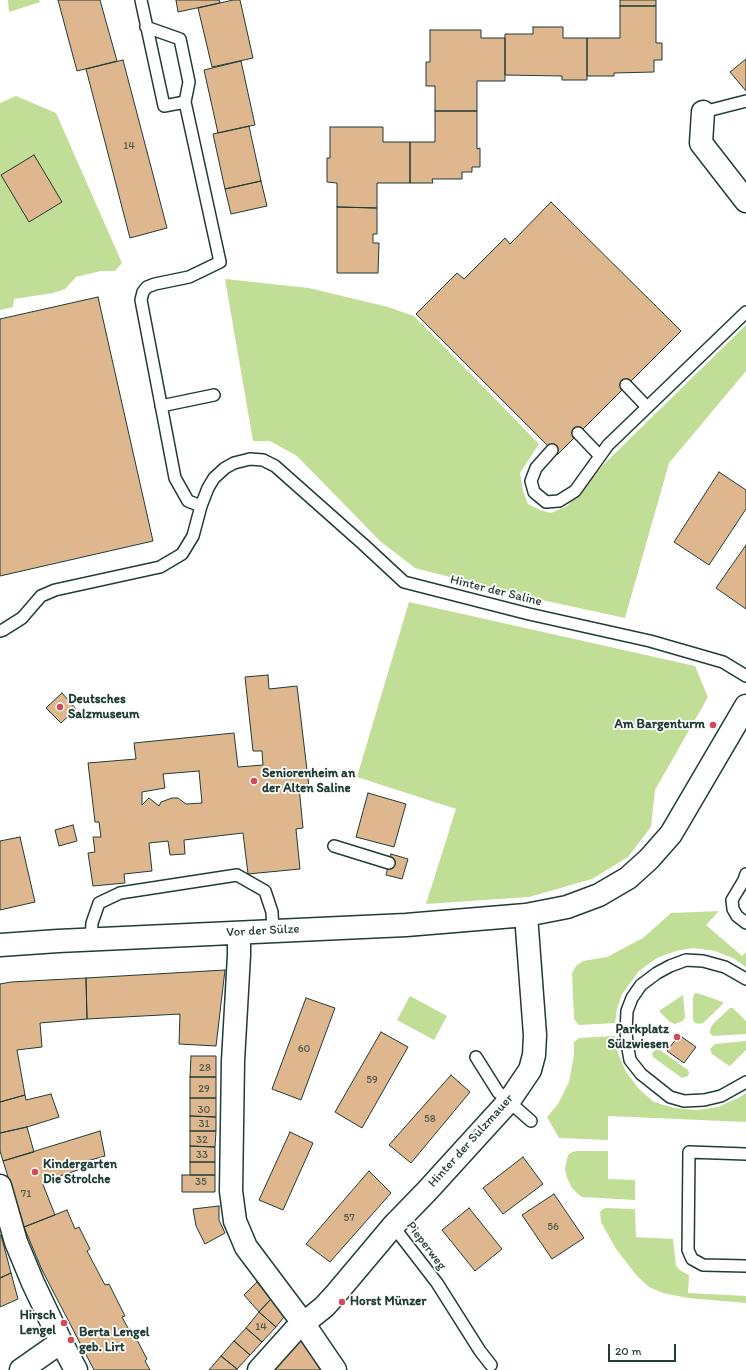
<!DOCTYPE html>
<meta charset="utf-8">
<style>
body{margin:0}
#map{position:relative;width:746px;height:1370px;overflow:hidden;background:#fff;font-family:Itim,sans-serif}
canvas{display:block}
.scale{position:absolute;left:608px;top:1344px;width:68px;height:18px;box-sizing:border-box;border:2px solid #1f3d34;border-top:0;padding-left:5px;font-size:12px;line-height:14px;white-space:nowrap;color:#1f3d34;-webkit-text-stroke:3px #fff;paint-order:stroke}
</style>
<div id="map">
<canvas width="746" height="1370"></canvas>
<div class="scale">20 m</div>
</div>
<script>
const ctx = document.querySelector('canvas').getContext('2d');
ctx.lineJoin = 'round';
function fill(path, color) {
  ctx.fillStyle = color;
  ctx.fill(path, 'evenodd');
}
function shape(rows) {
  const path = new Path2D();
  for (const r of rows) {
    path.moveTo(r[0], r[1]);
    for (let i = 2; i < r.length; i += 2) path.lineTo(r[i], r[i + 1]);
  }
  return path;
}
function trace(path, color, width, dash) {
  ctx.strokeStyle = color;
  ctx.lineWidth = width;
  ctx.lineCap = dash ? 'butt' : 'round';
  ctx.setLineDash(dash || []);
  ctx.stroke(path);
}
function write(font, color, halo, rows, align = 'center') {
  ctx.font = font + ' Itim,sans-serif';
  ctx.lineWidth = 3.5;
  ctx.setLineDash([]);
  ctx.textBaseline = 'middle';
  ctx.strokeStyle = halo;
  ctx.fillStyle = color;
  for (const [text, x, y, turn = 0] of rows) {
    ctx.save();
    ctx.translate(x, y);
    ctx.rotate((+turn || 0) * Math.PI / 180);
    ctx.textAlign = isNaN(turn) ? turn : align;
    if (halo) ctx.strokeText(text, 0, 0);
    ctx.fillText(text, 0, 0);
    ctx.restore();
  }
}
fill(shape([
 [8,0,39,0,40,2,9,12],
 [16,96,56,113,122,263,115,271,101,271,76,277,65,289,53,293,14,299,13,307,0,310,0,103],
 [225,279,309,288,388,307,414,316,539,444,520,473,523,491,528,504,540,510,551,513,567,506,584,489,603,465,746,325,746,371,669,463,625,618,519,595,415,568,380,541,297,456,270,441,253,441],
 [409,602,695,666,708,697,655,790,651,827,628,857,592,879,529,897,426,904,456,809,357,777],
 [719,911,706,925,742,956,746,952,746,967,733,958,715,951,693,948,676,951,657,958,639,971,622,994,617,1009,615,1023,579,1025,574,1019,572,973,576,966,583,961,607,957,643,938,671,913],
 [695,993,700,994,723,1002,723,1004,703,1023,699,1024,695,1023,693,1020,693,997],
 [683,995,685,1017,683,1021,675,1024,670,1022,659,1011],
 [410,996,447,1016,434,1040,397,1020],
 [730,1008,733,1008,746,1021,746,1034,713,1036,710,1033,710,1030,712,1025],
 [615,1036,618,1053,626,1072,639,1089,654,1102,674,1108,697,1110,718,1107,738,1098,746,1093,746,1122,608,1116,608,1140,559,1138,547,1117,558,1104,569,1082,574,1055,574,1042,579,1038],
 [746,1041,746,1050,730,1066,728,1065,712,1054,710,1049,715,1044],
 [656,1050,660,1050,688,1070,689,1073,688,1076,682,1078,653,1057,652,1054,654,1051],
 [576,1151,608,1151,608,1179,635,1180,635,1200,582,1197,578,1194,572,1188,567,1178,565,1168,568,1155,572,1152],
 [606,1208,635,1209,636,1237,673,1239,676,1266,681,1271,689,1275,688,1293,746,1296,746,1303,688,1298,663,1293,649,1287,637,1276,616,1249,601,1222,600,1212,603,1209]
]), '#c1de96');
const building = shape([
 [58,0,100,0,117,61,77,71,58,0],
 [176,0,219,0,220,3,178,12,176,0],
 [233,0,240,0,253,58,212,67,198,8,233,0],
 [620,0,656,0,656,6,620,6,620,0],
 [620,6,656,6,656,43,662,43,662,60,654,60,654,72,614,73,614,76,587,76,587,38,620,38,620,6],
 [533,27,563,27,563,38,587,38,587,80,562,80,562,76,505,75,505,34,533,34,533,27],
 [430,30,481,30,481,38,505,38,505,81,477,81,477,111,435,111,435,86,426,86,426,62,430,62,430,30],
 [746,59,746,91,730,72,746,59],
 [123,60,167,228,130,238,86,69,123,60],
 [241,61,255,125,218,133,204,70,241,61],
 [435,111,477,111,477,149,480,148,480,167,472,167,472,172,462,172,462,179,432,179,433,183,410,183,410,142,435,142,435,111],
 [249,126,261,181,225,189,213,134,249,126],
 [330,127,383,127,383,142,410,142,410,183,377,183,377,208,337,207,337,183,327,182,327,158,330,158,330,127],
 [34,155,62,202,29,222,1,175,34,155],
 [261,181,267,206,231,214,225,189,261,181],
 [551,202,681,331,557,455,416,314,457,273,464,279,505,238,510,244,551,202],
 [337,207,377,208,377,234,373,234,373,243,379,243,378,273,337,273,337,207],
 [98,297,153,541,0,576,0,319,98,297],
 [719,472,746,490,746,509,709,565,674,542,719,472],
 [746,545,746,609,716,588,746,545],
 [268,675,269,689,297,686,309,787,299,787,303,828,296,829,300,869,248,874,243,833,184,840,185,854,170,855,168,841,149,843,152,871,124,874,125,883,93,886,88,853,95,852,93,837,101,837,99,822,95,822,88,763,136,759,134,743,234,733,238,767,263,765,262,751,253,751,245,677,268,675],
 [199,771,202,803,186,804,178,798,172,798,161,802,159,806,149,798,142,805,142,792,165,788,163,774,199,771],
 [62,693,76,709,61,723,46,708,62,693],
 [368,793,406,804,394,847,356,837,368,793],
 [73,825,77,841,59,846,55,830,73,825],
 [20,837,35,902,0,910,0,841,20,837],
 [391,854,408,859,402,879,386,875,391,854],
 [225,970,216,1046,179,1044,180,1014,87,1019,86,978,225,970],
 [86,978,87,1019,40,1023,42,1047,17,1050,25,1095,0,1102,0,984,11,982,86,978],
 [306,998,335,1008,301,1100,272,1089,306,998],
 [381,1032,408,1047,362,1128,335,1112,381,1032],
 [679,1035,696,1047,684,1063,667,1051,679,1035],
 [191,1056,216,1056,216,1077,190,1077,191,1056],
 [451,1075,470,1092,411,1163,389,1145,451,1075],
 [190,1077,216,1077,216,1098,190,1098,190,1077],
 [51,1094,59,1117,27,1127,0,1133,0,1102,25,1095,26,1100,51,1094],
 [190,1098,216,1098,216,1117,190,1116,190,1098],
 [190,1116,216,1117,216,1131,190,1131,190,1116],
 [27,1127,34,1152,3,1161,0,1151,0,1133,27,1127],
 [100,1131,105,1156,76,1164,78,1170,42,1182,55,1215,24,1227,3,1161,100,1131],
 [190,1131,216,1131,215,1147,190,1146,190,1131],
 [290,1132,313,1143,283,1210,259,1200,290,1132],
 [190,1146,215,1147,215,1162,190,1162,190,1146],
 [523,1157,543,1184,503,1214,483,1188,523,1157],
 [190,1162,215,1162,215,1175,190,1175,190,1162],
 [369,1171,391,1193,330,1262,306,1244,369,1171],
 [182,1175,215,1175,215,1192,182,1192,182,1175],
 [554,1194,584,1238,552,1259,522,1215,554,1194],
 [219,1206,219,1220,225,1233,205,1244,196,1226,193,1209,219,1206],
 [469,1208,502,1249,475,1271,442,1230,469,1208],
 [67,1210,75,1229,79,1227,90,1249,87,1251,105,1285,109,1284,125,1316,122,1317,134,1339,136,1338,147,1359,145,1361,150,1370,94,1370,42,1270,24,1227,67,1210],
 [0,1235,1,1235,11,1273,0,1278,0,1235],
 [11,1273,18,1299,0,1307,0,1278,11,1273],
 [257,1282,271,1299,259,1312,244,1295,257,1282],
 [271,1299,287,1313,276,1327,259,1312,271,1299],
 [259,1312,276,1327,262,1342,246,1328,259,1312],
 [246,1328,262,1342,250,1355,234,1341,246,1328],
 [301,1338,321,1370,275,1370,301,1338],
 [234,1341,250,1355,237,1369,221,1356,234,1341],
 [221,1356,237,1369,237,1370,209,1370,221,1356]
]);
fill(building, '#deb78f');
trace(building, '#1f3d34', 1);
const lane = shape([
 [141,0,164,106,185,102],
 [146,27,180,39,189,82,185,102,220,262,189,277,155,284,147,287,143,292,141,300,175,478,188,501,201,506],
 [703,112,746,101],
 [626,385,647,407],
 [161,406,214,395],
 [578,433,600,456],
 [552,450,536,468,531,481,534,492,546,502,559,501,575,491,608,445,746,312],
 [0,631,3,630,22,618,41,596,55,590,160,567,182,554,193,536,201,506,208,488,214,478,225,468,234,463,250,459,263,460,275,466,363,544,404,582,529,614,650,641,723,662,746,676],
 [334,846,389,863],
 [746,874,744,880,732,900,733,909,737,916,746,923],
 [91,939,92,923,99,903,120,893,237,875,265,891,272,912,273,931],
 [746,979,725,967,703,961,686,960,670,966,657,973,641,985,632,998,627,1011,626,1032,627,1043,630,1060,641,1074,670,1097,684,1101,704,1100,721,1096,746,1082],
 [476,1057,498,1092,531,1121],
 [746,1154,689,1152,688,1250,692,1259,703,1265,746,1266],
 [393,1226,437,1283,480,1351,491,1365]
]);
const street = shape([
 [703,112,701,143,746,201],
 [239,933,239,955,233,1061,231,1191,235,1221,246,1247,303,1323,335,1370],
 [0,945,58,941,406,925,526,915,567,907,599,895,628,878,649,859,671,834,746,706],
 [0,1186,16,1242,33,1283,61,1342,76,1370],
 [21,1370,61,1342],
 [259,1370,294,1331,324,1307,335,1295,393,1226,427,1191,509,1101,530,1070,534,1055,535,1035,526,915]
]);
trace(lane, '#1f3d34', 14);
trace(street, '#1f3d34', 25);
trace(lane, '#fff', 11);
trace(street, '#fff', 22);
for (const [x, y, r, color] of [
 [60,707,4,"#d1495b"],
 [713,725,4,"#d1495b"],
 [254,781,4,"#d1495b"],
 [677,1037,4,"#d1495b"],
 [35,1172,4,"#d1495b"],
 [342,1302,4,"#d1495b"],
 [64,1323,4,"#d1495b"],
 [71,1340,4,"#d1495b"]
]) {
  const dot = new Path2D();
  dot.arc(x, y, r, 0, 2 * Math.PI);
  ctx.fillStyle = color;
  ctx.fill(dot);
  trace(dot, '#fff', 1.5);
}
write('11px', '#4f5c4b', null, [
 ["14",129,146],
 ["60",304,1049],
 ["28",205,1068],
 ["59",372,1080],
 ["29",204,1089],
 ["30",204,1110],
 ["58",430,1119],
 ["31",204,1124],
 ["32",202,1140],
 ["33",202,1155],
 ["35",201,1182],
 ["71",26,1194],
 ["57",349,1218],
 ["56",553,1227],
 ["14",261,1327]
]);
write('13px', '#1f3d34', '#fff', [
 ["Hinter der Saline",496,591,14],
 ["Vor der Sülze",263,931,-3],
 ["Hinter der Sülzmauer",471,1141,-48],
 ["Pieperweg",426,1246,53]
]);
write('bold 13px', '#1f3d34', '#fff', [
 ["Deutsches",68,700],
 ["Salzmuseum",68,715],
 ["Am Bargenturm",705,725,"right"],
 ["Seniorenheim an",262,774],
 ["der Alten Saline",262,789],
 ["Parkplatz",669,1030,"right"],
 ["Sülzwiesen",669,1045,"right"],
 ["Kindergarten",43,1165],
 ["Die Strolche",43,1180],
 ["Horst Münzer",350,1302],
 ["Hirsch",56,1316,"right"],
 ["Lengel",56,1331,"right"],
 ["Berta Lengel",79,1333],
 ["geb. Lirt",79,1348]
], 'left');
</script>
